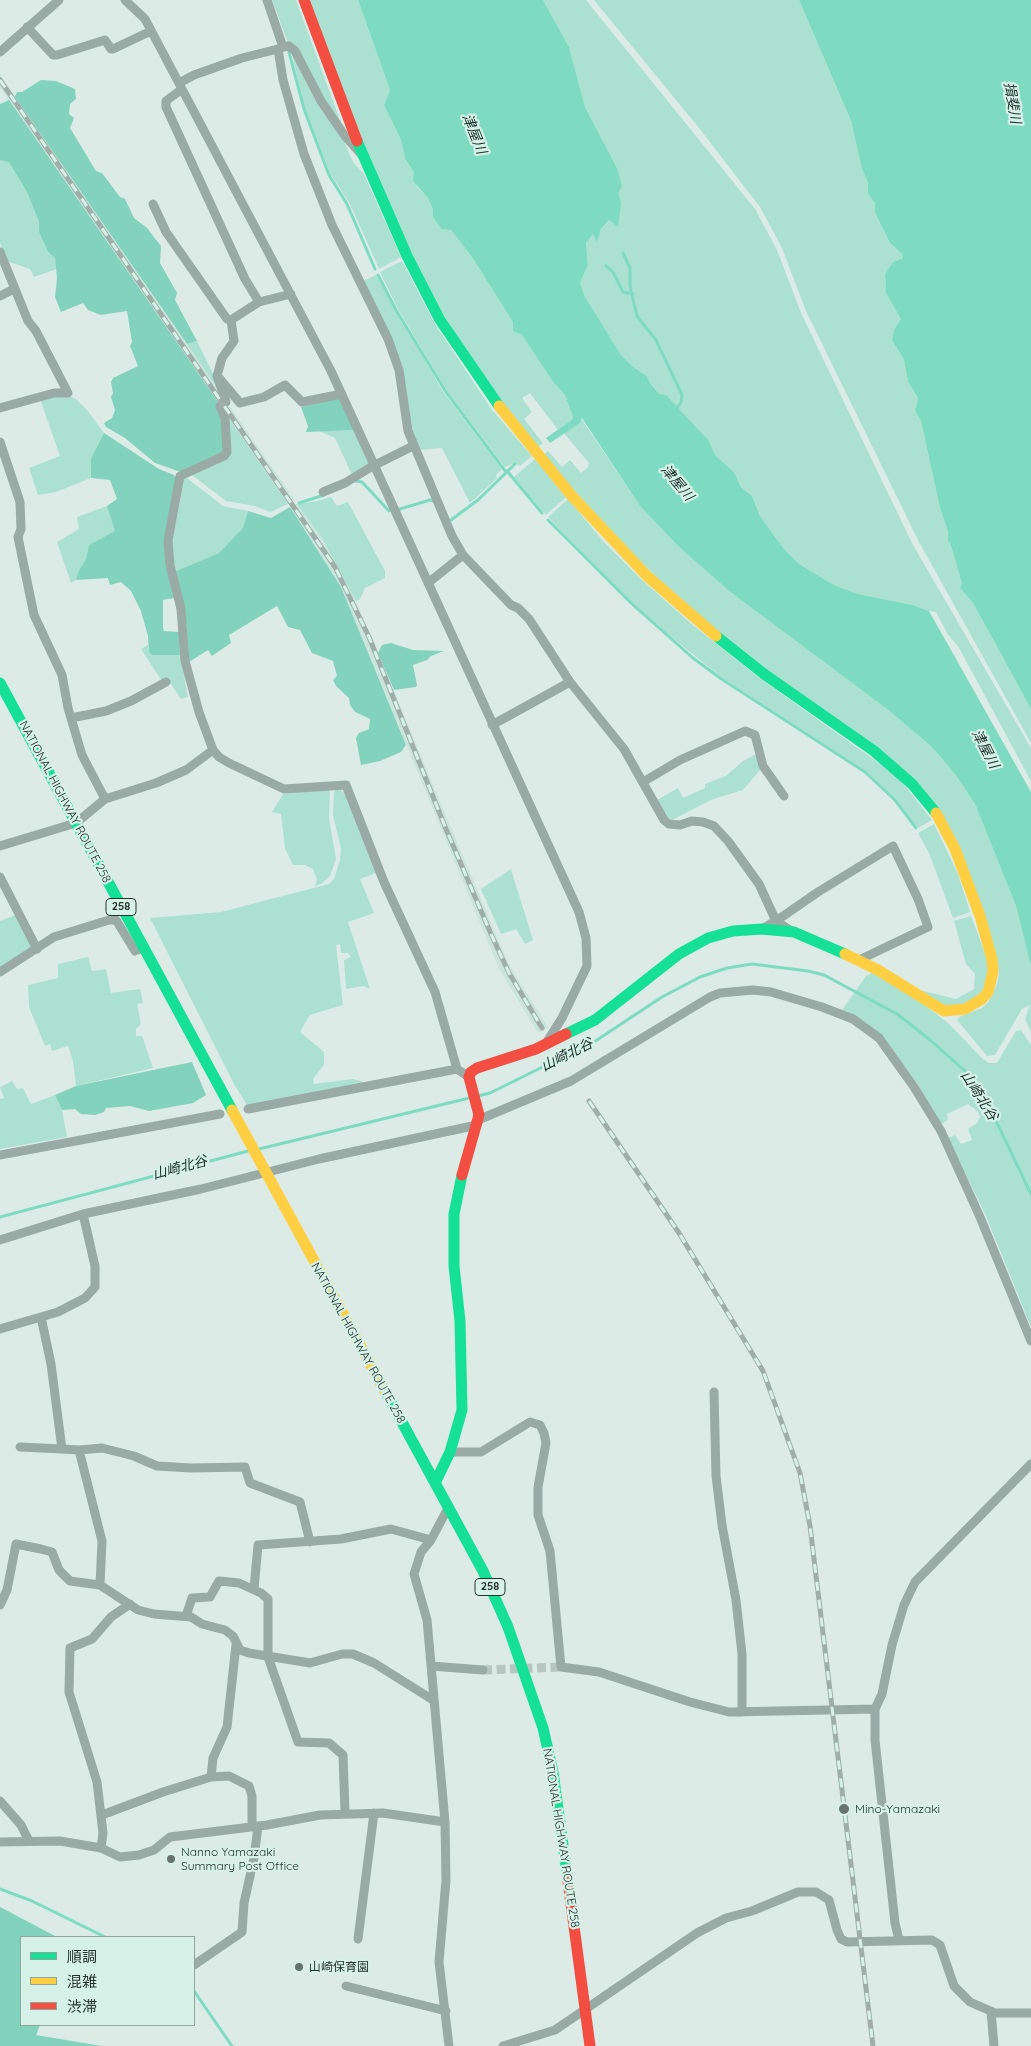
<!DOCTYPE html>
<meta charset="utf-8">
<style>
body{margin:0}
#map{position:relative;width:1031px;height:2046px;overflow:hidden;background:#dcebe6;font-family:Quicksand,"Noto Sans JP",sans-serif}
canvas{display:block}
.legend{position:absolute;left:20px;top:1936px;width:175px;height:90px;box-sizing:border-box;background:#d6f1e8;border:1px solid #90a59e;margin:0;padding:6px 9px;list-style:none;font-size:15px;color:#27322e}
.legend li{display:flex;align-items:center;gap:10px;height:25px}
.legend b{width:25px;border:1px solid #90a59e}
</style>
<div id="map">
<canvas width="1031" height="2046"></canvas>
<ul class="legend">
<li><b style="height:6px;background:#16e098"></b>順調</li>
<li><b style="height:6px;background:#ffcf43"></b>混雑</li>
<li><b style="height:6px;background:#f24e42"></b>渋滞</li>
</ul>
</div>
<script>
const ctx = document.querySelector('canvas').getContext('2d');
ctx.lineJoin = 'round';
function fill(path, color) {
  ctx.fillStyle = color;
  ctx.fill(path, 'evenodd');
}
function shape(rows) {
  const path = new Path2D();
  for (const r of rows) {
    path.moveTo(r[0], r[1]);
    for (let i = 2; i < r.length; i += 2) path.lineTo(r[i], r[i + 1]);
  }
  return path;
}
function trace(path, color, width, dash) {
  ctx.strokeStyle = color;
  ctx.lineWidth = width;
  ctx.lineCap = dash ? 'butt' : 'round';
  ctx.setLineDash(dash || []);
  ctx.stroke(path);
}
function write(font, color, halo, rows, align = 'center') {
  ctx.font = font + ' Quicksand,"Noto Sans JP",sans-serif';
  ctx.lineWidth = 4.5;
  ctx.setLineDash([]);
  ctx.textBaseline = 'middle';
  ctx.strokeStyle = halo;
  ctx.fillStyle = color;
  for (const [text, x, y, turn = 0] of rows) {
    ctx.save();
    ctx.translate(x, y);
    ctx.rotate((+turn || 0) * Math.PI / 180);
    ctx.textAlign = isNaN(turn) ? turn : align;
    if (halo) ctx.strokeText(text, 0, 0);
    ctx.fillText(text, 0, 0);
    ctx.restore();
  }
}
fill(shape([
 [0,74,217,388,295,500,288,504,0,88],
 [297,504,322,538,350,587,508,963,548,1027,538,1033,499,969,341,587,290,507]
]), '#cbe5dc');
fill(shape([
 [272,0,296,0,344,131,288,43],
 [309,0,358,0,390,90,384,105,401,140,405,158,414,173,417,187,428,198,433,210,433,217,451,230,472,257,513,322,514,329,522,335,553,382,565,395,573,417,572,421,558,430,530,393,522,398,532,412,524,419,543,443,537,447,488,385,445,317,407,245,367,154],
 [543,0,586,0,755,209,777,250,801,313,913,545,1031,748,1031,781,958,646,948,635,936,612,929,611,913,605,858,594,834,585,799,564,784,549,760,516,752,496,741,487,734,472,715,455,707,440,663,395,659,394,650,383,647,376,632,366,621,355,606,332,585,297,580,283,588,265,586,243,593,233,597,241,601,229,609,220,617,226,617,168,585,107,569,47],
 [594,0,799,0,851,121,862,169,868,183,868,194,875,203,875,214,890,243,902,254,903,258,893,262,885,274,886,293,902,320,894,330,892,340,904,360,908,382,918,398,915,411,921,421,940,508,948,532,948,541,951,546,962,584,960,588,973,603,1031,709,1031,743,919,542,806,311,782,248,760,207,699,128],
 [291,50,343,139,353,162,364,174,401,257,379,269,350,204,330,173,305,109],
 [0,160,9,161,27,192,39,222,39,232,48,252,55,258,57,269,34,277,30,269,7,261,0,243],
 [402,261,435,324,492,410,532,456,520,466,515,463,505,467,447,391,398,309,380,272],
 [376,275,444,393,502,469,496,475,497,478,470,503,442,448,419,450,409,428,402,370,361,282],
 [197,341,219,386,217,388,187,344],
 [56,396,69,396,76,399,87,410,104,433,91,458,91,478,56,492,38,495,29,468,60,456,40,399],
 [226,414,288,504,270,512,255,506,226,501,192,475,230,453,231,447],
 [581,418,640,506,679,547,729,591,887,709,931,746,955,774,975,804,1016,906,1031,966,1031,1033,1025,1019,1030,1005,1022,1009,995,1055,987,1056,957,1020,961,1016,982,1008,989,1001,997,984,999,973,997,958,933,803,701,620,611,533,543,455,548,451,562,467,570,460,581,473,588,467,589,463,563,432,574,427],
 [354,430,369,464,352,475,335,438,319,431],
 [535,459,566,497,546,515,514,477],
 [187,478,223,506,248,511,244,528,219,553,176,571,172,556,172,543,181,496,182,479],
 [331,497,337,506,348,502,385,571,385,578,365,588,360,599,356,601,322,538,297,504,318,501],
 [568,499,603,541,643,581,694,626,758,677,897,776,932,820,918,828,896,799,866,771,720,676,664,631,632,603,548,517],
 [107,506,116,531,89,545,86,559,79,570,76,580,71,583,57,542,79,529,77,517],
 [148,645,149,652,152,655,180,655,188,697,181,699,167,678,162,681,141,649],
 [756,754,761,769,743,790,713,799,672,820,666,816,657,800,678,788,683,798,705,788,705,784,726,776,743,761],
 [328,789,330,792,329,818,336,859,330,876,321,884,315,886,317,880,313,869,305,865,293,865,285,848,281,814,272,812,283,794],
 [336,789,340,789,346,795,376,873,360,879,374,913,348,922,370,989,363,986,346,989,344,960,351,957,348,953,341,953,340,944,336,945,343,1005,310,1015,300,1032,324,1052,324,1065,313,1079,314,1084,353,1079,364,1082,364,1084,247,1105,234,1084,150,918,221,912,329,884,334,879,340,860,341,849,333,815,334,793],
 [934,824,958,874,970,912,953,918,929,853,918,833],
 [511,869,533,940,525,944,516,929,501,934,481,889],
 [18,914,32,944,32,950,0,969,0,921],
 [971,916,989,964,989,973,983,991,974,998,963,1005,945,1006,919,990,956,999,974,989,975,974,966,964,954,921],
 [88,957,92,971,106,969,111,993,140,989,143,1003,137,1004,141,1024,136,1029,136,1036,142,1036,153,1068,76,1086,73,1061,68,1046,52,1051,50,1044,45,1046,29,1007,28,985,58,978,58,964],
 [874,972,904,989,948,1023,983,1059,989,1063,997,1063,1016,1031,1021,1030,1031,1045,1031,1327,986,1216,948,1138,955,1135,961,1144,972,1140,968,1129,977,1123,980,1117,978,1112,968,1104,947,1114,948,1120,941,1124,917,1083,883,1039,861,1019,842,1010,866,976],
 [12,1081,17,1089,23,1088,31,1104,55,1095,62,1110,67,1137,0,1149,0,1099,4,1098,0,1087]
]), '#ace1d1');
fill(shape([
 [41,80,56,81,75,89,76,99,70,104,69,114,74,118,70,128,96,171,102,173,120,197,125,199,134,218,147,228,161,246,160,263,177,293,175,300,197,341,187,344,15,97,17,92,22,92],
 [9,100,218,402,223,418,223,454,182,472,178,471,155,463,125,438,106,427,104,423,112,418,115,410,111,397,113,393,111,382,113,378,138,366,130,346,132,342,127,311,101,315,88,310,83,303,61,312,55,297,57,278,55,258,48,252,39,232,39,222,27,192,9,162,0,160,0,104],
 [339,398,354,430,306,432,308,426,301,407],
 [104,433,159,469,174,475,176,478,165,540,174,598,163,600,163,628,164,631,179,632,180,655,152,655,149,652,148,636,141,611,131,591,121,582,110,585,108,578,76,580,79,570,86,559,89,545,115,531,107,506,117,499,110,480,91,478,91,458],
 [290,507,341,587,406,745,401,752,380,761,361,765,356,738,359,733,369,729,370,719,355,712,350,705,349,698,336,686,333,680,337,676,333,661,312,653,300,630,288,627,277,606,229,635,231,643,212,656,208,650,189,662,187,627,176,571,219,553,243,528,248,511,271,518],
 [391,643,413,650,444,651,431,656,427,660,413,665,417,685,416,687,394,690,378,653,382,645],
 [192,1062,206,1095,193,1103,149,1111,130,1106,106,1108,104,1112,95,1115,81,1114,75,1109,62,1110,55,1095,76,1086],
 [0,1907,57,1937,21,1937,21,2025,40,2025,36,2035,102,2046,0,2046]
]), '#83d2be');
fill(shape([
 [358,0,543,0,569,47,585,107,617,168,622,186,618,194,621,202,618,227,609,220,601,229,597,242,593,234,586,243,588,265,580,283,585,297,621,355,632,366,647,376,650,383,659,394,666,395,708,440,715,455,734,472,741,487,752,496,760,516,784,549,799,564,834,585,858,594,913,605,929,611,1031,792,1031,966,1016,906,975,804,955,774,931,746,887,709,729,591,679,547,640,506,582,418,580,423,550,443,546,438,572,420,573,417,565,395,553,382,522,335,513,331,513,322,472,257,451,230,442,229,433,217,433,210,428,198,413,181,414,173,405,158,401,140,384,105,390,90],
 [799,0,1031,0,1031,709,973,603,960,588,962,584,951,546,948,541,948,532,940,508,921,421,915,411,918,398,908,382,904,360,892,340,894,330,901,319,886,293,885,274,893,262,903,258,902,254,890,243,875,213,875,203,868,194,868,183,862,169,851,121]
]), '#7edbc2');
trace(shape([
 [289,52,304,109,329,175,347,204,375,269],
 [623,253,630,268,630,286,637,316,656,340,682,395,681,402,676,410],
 [606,266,613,272,623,292,633,294],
 [378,275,396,310,446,392,506,472],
 [507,471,542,513],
 [355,481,362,482,389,511],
 [299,503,324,495],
 [400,509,430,500,436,502],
 [451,520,478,500,515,464],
 [548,520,632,604,693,658,720,678,865,772,895,800,916,828],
 [259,1149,490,1093,597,1040,662,997,700,977,727,968,752,964,808,971,824,975,897,1014,929,1039,964,1070,998,1125,1031,1194],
 [0,1217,248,1151],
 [0,1889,32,1901,105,1937],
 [194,1991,232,2046]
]), '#7edbc2', 3);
trace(shape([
 [483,1670,561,1667]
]), '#b8c6c1', 9, [9, 4.5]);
trace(shape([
 [125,0,145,19,331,371,579,912,586,938,587,966,562,1018,545,1045],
 [267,0,283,47,278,49,283,80,304,154,332,225,388,339,399,370,408,431,452,536,463,555,511,605,518,608,529,619,570,682,624,749,664,820,669,824,680,825,692,821,703,822,714,826,728,841,759,884,776,921,762,929],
 [27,27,53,55,57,55,105,40,111,49,113,49,151,31],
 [283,47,289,46,295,51,321,101,345,136,361,154],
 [0,52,59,0],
 [179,83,194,75,242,58,278,49],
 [182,89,166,101,166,107,245,279,259,302],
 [153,204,166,232,227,319,231,320],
 [0,252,28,321,36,331,68,393,54,393,0,408],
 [0,296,14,289],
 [219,378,240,403,264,397,285,385,302,402,342,394],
 [226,402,217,376,222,358,234,341,231,320,259,302,291,294],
 [220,406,225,418,227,452,224,456,180,476,168,541,170,565,181,609,185,661,199,712,213,750,219,757,229,763,284,789,346,785,384,882,435,992,457,1069],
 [0,442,20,502,21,529,18,537,34,615,62,675,68,708,82,755,105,799],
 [323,492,345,483,371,467,413,446],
 [428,583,463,555],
 [71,718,106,711,131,701,166,682],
 [492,725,570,682],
 [643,782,680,760,745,731,755,735,763,766,784,796],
 [0,846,76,823,105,799,156,783,186,770,213,750],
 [0,877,37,949],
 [793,932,776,921,818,892,893,846,918,899,928,927,859,960],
 [0,972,54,937,109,920,116,920,135,951,144,947],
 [248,1109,457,1069,469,1077],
 [478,1120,571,1081,710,997,720,993,753,990,771,992,822,1007,853,1019,879,1038,914,1087,941,1131,980,1217,1031,1341],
 [0,1155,220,1114],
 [0,1240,83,1214],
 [41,1317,51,1364,62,1449,79,1450,102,1541,100,1585],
 [0,1329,58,1312,85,1298,95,1287,95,1266,83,1214,201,1189,319,1159,477,1125],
 [714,1392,716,1476,722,1525,736,1600,742,1654,742,1712],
 [20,1447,62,1449],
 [79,1450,102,1448,134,1456,157,1466,191,1468,245,1467,250,1483,300,1502,310,1542],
 [450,1452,481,1452,530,1422,540,1425,544,1433,546,1443,538,1487,538,1515,550,1551,561,1667,599,1672,690,1702,729,1712,875,1709],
 [448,1508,431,1540,421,1552,414,1574,427,1620,445,1822,446,1880,439,1962,449,2046],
 [254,1589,258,1545,341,1539,391,1529,431,1540],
 [0,1605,7,1590,16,1544,41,1549,52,1552,59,1570,70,1581,100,1585,138,1610,154,1614,191,1617,202,1624,225,1630,233,1636,240,1650,249,1653,310,1663,342,1654,353,1654,374,1663,433,1700],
 [186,1616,192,1598,210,1597,219,1581,239,1583,261,1593,268,1599,268,1657,298,1742,329,1743,343,1755,345,1813],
 [431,1666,483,1670],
 [211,1777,213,1758,227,1727,236,1645],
 [0,1801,21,1825,29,1841],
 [102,1815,163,1792,211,1777,229,1776,249,1786,252,1796,252,1826],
 [0,1842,60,1841,101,1848,120,1857,139,1855,154,1850,170,1837,267,1825,320,1815,383,1813,445,1822],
 [101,1848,103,1833,97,1782,69,1692,70,1648,92,1639,111,1617,130,1604],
 [358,1939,374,1813],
 [899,1940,895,1923,875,1740,875,1709,882,1694,892,1645,904,1605,915,1582,1031,1464],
 [194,1965,242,1932,244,1903,254,1858,258,1826],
 [346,1986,446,2011],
 [991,2011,994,2046],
 [503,2046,555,2030,697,1933,726,1918,752,1911,798,1892,816,1892,829,1900,837,1930,841,1939,847,1942,932,1940,940,1945,954,1986,970,2002,995,2013,1031,2013]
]), '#9aaaa5', 9);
trace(shape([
 [357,141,407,256,440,320,499,406],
 [716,636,764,674,874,751,912,784,936,813],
 [0,683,232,1110],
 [566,1034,595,1020,679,954,708,938,733,931,762,929,794,932,845,954],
 [385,1391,483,1571,508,1627,543,1728,553,1772,567,1874],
 [435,1483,450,1452,462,1410,460,1321,454,1266,454,1214,462,1175]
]), '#16e098', 11);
trace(shape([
 [499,406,571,495,647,576,716,636],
 [845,954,878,970,944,1011,965,1009,982,999,988,992,993,972,992,959,980,916,955,849,936,813],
 [232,1110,385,1391]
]), '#ffcf43', 11);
trace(shape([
 [304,0,357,141],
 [462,1175,479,1115,469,1077,471,1072,477,1068,536,1049,566,1034],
 [567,1874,590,2046]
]), '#f24e42', 11);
const rail = shape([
 [0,80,335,567,369,637,446,829,491,934,509,973,542,1028],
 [589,1101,679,1233,763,1371,800,1473,810,1526,873,2046]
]);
trace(rail, '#a0aea9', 5);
trace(rail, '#d6f1e8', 3, [9]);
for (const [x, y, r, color] of [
 [844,1809,6,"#66736e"],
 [171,1859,5,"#66736e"],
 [299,1967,5,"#66736e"]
]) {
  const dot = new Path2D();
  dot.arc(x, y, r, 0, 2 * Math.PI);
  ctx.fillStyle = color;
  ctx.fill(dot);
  trace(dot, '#d6f1e8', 2);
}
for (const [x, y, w] of [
 [121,907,30],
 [490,1587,30]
]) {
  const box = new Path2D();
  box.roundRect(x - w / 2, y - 8.5, w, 17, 4);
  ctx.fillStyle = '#d6f1e8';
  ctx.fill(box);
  trace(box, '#27322e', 1);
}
write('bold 11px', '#27322e', null, [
 ["258",121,907],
 ["258",490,1587]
]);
write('12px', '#27322e', '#d6f1e8', [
 ["NATIONAL HIGHWAY ROUTE 258",65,802,62],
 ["NATIONAL HIGHWAY ROUTE 258",358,1343,61],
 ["NATIONAL HIGHWAY ROUTE 258",561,1838,81]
]);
write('12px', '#27322e', '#d6f1e8', [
 ["Mino-Yamazaki",855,1809],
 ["Nanno Yamazaki",181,1852],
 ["Summary Post Office",181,1866],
 ["山崎保育園",309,1967]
], 'left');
write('italic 14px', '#1c312b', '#d6f1e8', [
 ["揖斐川",1012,103,80],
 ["津屋川",474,134,68],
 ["津屋川",677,483,50],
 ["津屋川",985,749,62],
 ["山崎北谷",567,1055,-27],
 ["山崎北谷",979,1096,57],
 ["山崎北谷",180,1168,-15]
]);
</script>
